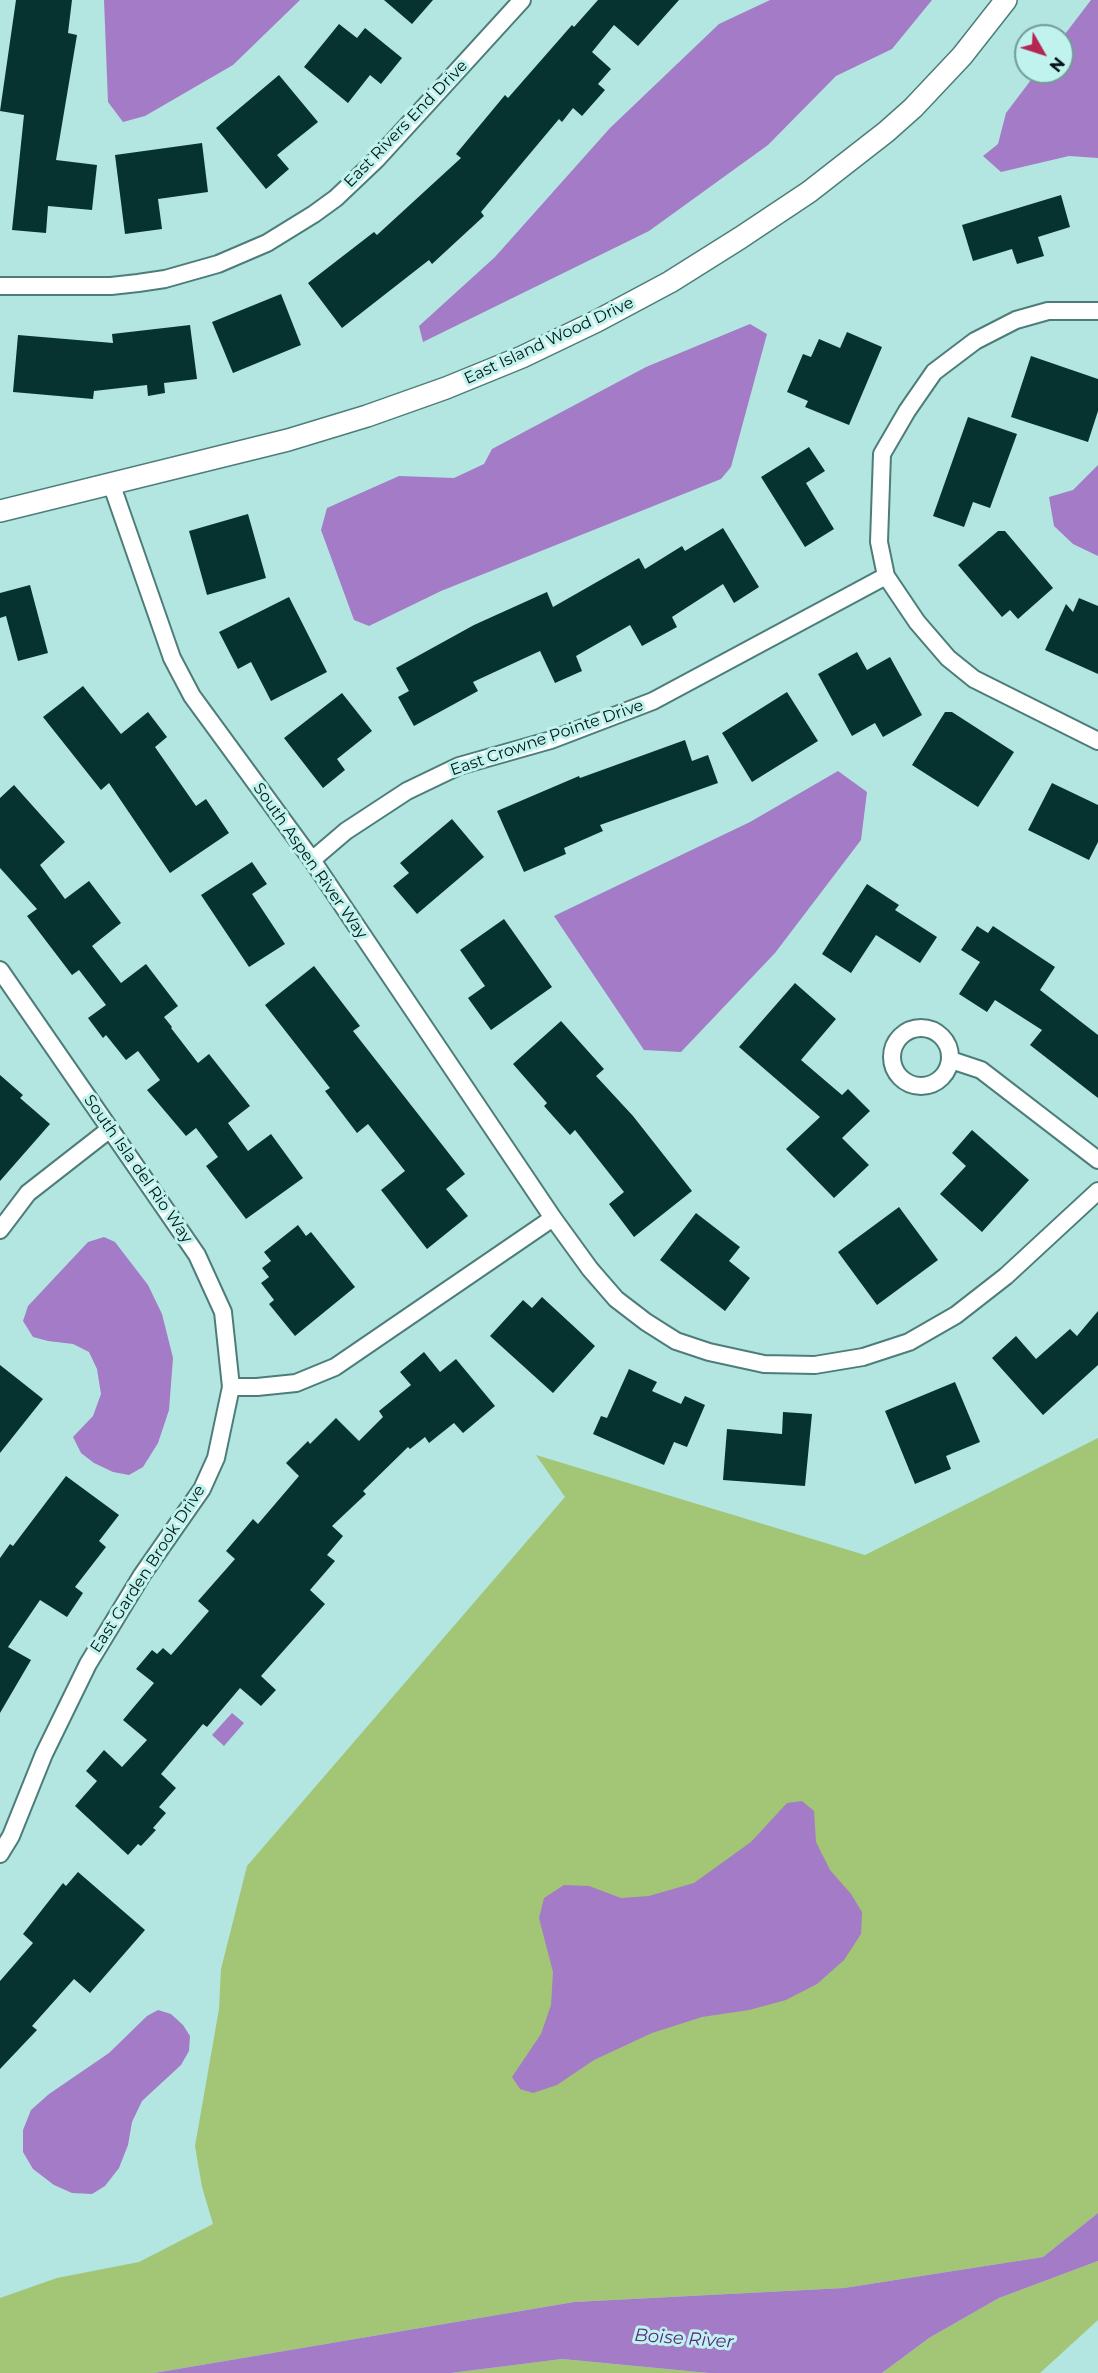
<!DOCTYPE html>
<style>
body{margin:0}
#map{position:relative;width:1098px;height:2373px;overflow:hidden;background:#b3e6e1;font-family:Montserrat,sans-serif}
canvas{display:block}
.north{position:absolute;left:1014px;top:24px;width:60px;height:60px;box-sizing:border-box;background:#c0f3ee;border:2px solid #749b97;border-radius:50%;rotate:129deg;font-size:16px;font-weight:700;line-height:24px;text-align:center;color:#031614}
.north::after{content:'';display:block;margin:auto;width:21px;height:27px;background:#b62653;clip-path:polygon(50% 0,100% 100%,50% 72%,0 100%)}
</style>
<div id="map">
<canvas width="1098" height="2373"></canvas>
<div class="north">N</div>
</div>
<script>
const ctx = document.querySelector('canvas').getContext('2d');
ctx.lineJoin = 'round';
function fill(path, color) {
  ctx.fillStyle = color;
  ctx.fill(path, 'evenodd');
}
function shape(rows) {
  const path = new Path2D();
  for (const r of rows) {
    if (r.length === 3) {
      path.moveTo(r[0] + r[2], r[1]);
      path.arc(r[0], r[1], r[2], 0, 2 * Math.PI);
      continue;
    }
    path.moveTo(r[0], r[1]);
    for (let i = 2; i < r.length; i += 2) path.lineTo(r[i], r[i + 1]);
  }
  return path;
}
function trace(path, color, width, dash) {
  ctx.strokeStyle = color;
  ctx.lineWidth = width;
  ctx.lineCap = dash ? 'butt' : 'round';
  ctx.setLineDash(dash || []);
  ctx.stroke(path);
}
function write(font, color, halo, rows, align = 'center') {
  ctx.font = font + ' Montserrat,sans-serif';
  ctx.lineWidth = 6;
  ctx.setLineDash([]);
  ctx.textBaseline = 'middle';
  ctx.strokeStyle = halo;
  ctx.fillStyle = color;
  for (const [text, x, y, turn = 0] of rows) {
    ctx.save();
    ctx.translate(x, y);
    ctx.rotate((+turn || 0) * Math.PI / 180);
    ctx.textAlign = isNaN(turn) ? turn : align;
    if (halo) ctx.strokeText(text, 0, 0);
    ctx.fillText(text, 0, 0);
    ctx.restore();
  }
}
fill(shape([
 [1098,1438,1098,2213,1043,2257,844,2288,574,2302,154,2373,0,2373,0,2298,57,2278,139,2262,213,2224,202,2187,195,2146,219,2009,221,1969,247,1866,565,1497,536,1455,865,1555],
 [1098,2261,1098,2320,1040,2373,882,2373,929,2338,999,2298],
 [562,2359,709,2373,451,2373]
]), '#a2c576');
fill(shape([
 [104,0,300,0,233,65,145,116,123,122,108,102],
 [770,0,932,0,892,49,836,76,768,145,649,231,423,342,419,326,495,257,610,128,719,24],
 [1091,0,1098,0,1098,158,1069,156,1001,172,983,156,998,144,1006,113,1037,72,1062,72,1062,38],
 [750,324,767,334,731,467,721,479,441,591,369,626,354,620,321,530,327,508,399,476,454,478,484,464,492,449,646,367],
 [1098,465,1098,556,1073,544,1054,526,1049,497,1073,490],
 [838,771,867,792,861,840,775,953,681,1052,644,1050,554,916,750,822],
 [104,1237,115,1242,148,1285,162,1314,173,1358,169,1410,158,1443,143,1467,129,1475,113,1472,94,1463,81,1453,73,1437,93,1416,101,1394,97,1369,89,1352,73,1344,48,1341,33,1337,23,1321,28,1306,88,1242],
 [232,1713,244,1723,224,1746,212,1735],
 [802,1801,814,1811,816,1842,830,1870,851,1894,862,1912,861,1934,844,1960,817,1984,786,2000,749,2010,702,2017,652,2033,594,2060,557,2085,533,2093,520,2089,512,2077,541,2034,551,2005,553,1972,539,1918,544,1898,564,1885,589,1886,621,1898,649,1896,694,1883,751,1842,787,1803],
 [158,2010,171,2014,183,2025,190,2036,189,2051,181,2065,142,2101,132,2122,128,2145,119,2168,105,2186,92,2194,72,2193,54,2185,33,2169,23,2152,23,2130,31,2110,49,2094,109,2053,147,2016],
 [1098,2213,1098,2261,999,2298,929,2338,882,2373,709,2373,562,2359,451,2373,154,2373,574,2302,844,2288,1043,2257]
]), '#a47bc6');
fill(shape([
 [16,0,72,0,68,33,77,35,56,160,97,165,92,210,48,206,46,233,12,230,24,115,0,111],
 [384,0,433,0,412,24],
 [598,0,679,0,638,46,614,25,592,52,611,69,598,84,605,90,582,116,573,108,562,122,559,119,481,212,484,216,432,264,429,260,342,328,308,283,374,232,377,235,461,158,456,154,505,95,508,98,572,25,574,27],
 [339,24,357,38,365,28,402,58,381,84,370,75,348,103,304,67],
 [279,75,318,122,277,155,289,169,266,189,216,128],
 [202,143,208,192,158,199,162,229,125,234,115,155],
 [1061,195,1070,227,1038,237,1044,256,1017,264,1012,249,973,261,962,225],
 [281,294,301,345,233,373,212,322],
 [190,325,197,379,164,383,165,393,148,396,147,385,94,391,93,399,13,392,18,335,113,343,112,334],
 [847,332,882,347,849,425,805,407,808,401,787,392,803,354,811,357,819,339,840,348],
 [1031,356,1098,379,1098,411,1088,442,1011,417],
 [968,417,1017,434,990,508,973,502,964,527,933,516],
 [809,447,825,471,806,483,834,529,805,547,761,477],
 [248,514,266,578,207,595,189,531],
 [723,528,759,587,734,603,723,584,672,617,677,627,642,646,630,625,576,656,582,671,555,683,540,651,473,682,478,691,414,726,398,697,409,691,396,668,474,625,547,592,553,607,639,558,645,569,682,546,685,551],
 [998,531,1005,531,1053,588,1018,619,1010,610,1002,617,958,565],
 [30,585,48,653,18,661,6,616,0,618,0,593],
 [289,597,327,672,271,701,251,662,238,669,219,632],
 [1079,598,1098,606,1098,674,1045,650,1066,604,1073,612],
 [857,652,867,670,890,657,922,715,883,737,875,723,852,736,818,674],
 [83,686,121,734,148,712,167,737,155,747,196,806,206,799,229,833,170,873,109,783,101,790,43,717],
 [787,692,818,741,752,782,722,733],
 [342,693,372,731,337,759,345,770,323,788,284,738],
 [945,712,952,712,1014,752,978,807,912,765],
 [685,740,692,761,708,755,718,783,600,825,603,831,564,848,566,854,524,872,497,811,579,776,580,778],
 [1052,783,1098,805,1098,842,1089,860,1028,830],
 [14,785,65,842,40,865,65,899,89,881,121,923,92,946,121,983,146,964,178,1006,164,1017,172,1027,171,1028,198,1063,209,1054,250,1106,228,1123,248,1151,271,1134,303,1178,246,1219,206,1166,218,1157,196,1128,186,1136,147,1090,160,1080,138,1051,126,1060,106,1035,103,1038,88,1018,106,1005,79,970,72,975,27,916,37,909,0,868,0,798],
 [452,819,484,857,417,914,393,886,409,873,400,863],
 [252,862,267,884,252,894,285,944,249,967,201,895],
 [867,884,899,905,895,910,937,937,920,963,876,935,851,973,822,954],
 [504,919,552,987,491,1030,468,998,485,986,460,950],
 [977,926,988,933,993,926,1055,967,1040,990,1098,1035,1098,1098,1030,1045,1042,1030,995,1000,987,1012,959,994,980,962,961,950],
 [314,966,360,1026,353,1031,465,1174,446,1189,468,1216,427,1249,381,1190,405,1171,368,1124,357,1133,325,1091,330,1088,265,1005],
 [795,983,836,1019,801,1060,842,1095,848,1089,870,1111,842,1138,869,1165,834,1198,786,1149,820,1117,739,1047],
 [561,1021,604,1069,596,1076,633,1116,692,1191,634,1237,609,1204,624,1192,575,1130,570,1135,544,1106,547,1103,513,1064],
 [0,1075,23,1095,20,1098,50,1124,0,1181],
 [972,1130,1029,1180,982,1232,940,1194,966,1166,952,1153],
 [899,1207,938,1260,877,1305,838,1252],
 [696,1213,740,1247,729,1261,750,1278,725,1311,660,1260],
 [298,1225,306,1236,311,1232,355,1287,295,1336,269,1304,274,1300,261,1283,269,1277,262,1268,271,1261,264,1252],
 [542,1297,595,1346,553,1393,490,1336,523,1300,532,1308],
 [1098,1311,1098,1365,1043,1415,992,1358,1016,1336,1036,1359,1070,1329,1077,1336],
 [424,1352,440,1372,456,1359,495,1406,463,1433,454,1423,429,1443,425,1437,410,1449,408,1447,363,1491,366,1494,332,1526,343,1536,327,1555,335,1561,310,1590,325,1604,261,1676,276,1690,261,1706,240,1688,207,1727,203,1724,161,1774,176,1788,159,1807,166,1813,153,1828,156,1830,141,1846,138,1844,128,1855,75,1806,97,1781,86,1771,104,1750,122,1767,147,1740,123,1720,154,1683,136,1669,152,1650,157,1654,163,1648,171,1655,209,1611,198,1601,235,1559,226,1551,253,1519,258,1524,299,1476,286,1463,308,1441,310,1444,336,1418,359,1441,383,1417,379,1411,411,1385,400,1372],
 [0,1365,43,1399,0,1453],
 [629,1369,657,1382,652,1391,681,1404,685,1396,705,1405,687,1447,674,1442,664,1465,593,1434,601,1416,607,1418],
 [955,1382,980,1442,946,1456,951,1469,915,1484,885,1411],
 [783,1412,812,1414,805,1486,723,1480,727,1429,782,1434],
 [66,1476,119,1515,99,1541,106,1547,75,1587,83,1593,67,1617,40,1600,8,1647,31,1660,0,1713,0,1558,10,1544,13,1546],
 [78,1872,145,1930,90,1993,74,1979,32,2026,37,2030,0,2069,0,1981,33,1943,23,1934,63,1883,66,1886]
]), '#063330');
const minor = shape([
 [0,286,111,286,138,283,165,279,218,264,267,243,314,214,336,198,376,160,522,0],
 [1098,311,1048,311,1016,320,975,341,934,372,907,411,882,454,879,542,886,576,917,622,948,658,974,679,1098,741],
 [111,483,172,658,192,696,312,860,553,1218,590,1269,616,1299,646,1322,676,1341,709,1352,764,1364,815,1365,863,1357,909,1342,956,1315,1006,1276,1098,1191],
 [312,860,346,831,407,791,459,766,551,740,653,701,886,576],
 [0,970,197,1255,223,1312,231,1387,216,1458,202,1489,142,1575,88,1664,44,1754,11,1836,0,1854],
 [921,1057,29],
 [951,1060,981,1070,1098,1160],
 [0,1230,28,1193,110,1129],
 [231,1387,257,1387,296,1383,335,1367,553,1218]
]);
const tertiary = shape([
 [0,511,288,440,367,416,446,388,522,357,597,321,670,282,740,238,809,192,886,132,913,108,962,56,1006,0]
]);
trace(minor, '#4d7d79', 20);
trace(tertiary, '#4d7d79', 24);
trace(minor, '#fff', 16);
trace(tertiary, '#fff', 21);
write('16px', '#031614', '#c0f3ee', [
 ["East Rivers End Drive",406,124,-46],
 ["East Island Wood Drive",549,341,-25],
 ["East Crowne Pointe Drive",547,738,-19],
 ["South Aspen River Way",310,861,55],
 ["South Isla del Rio Way",138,1169,55],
 ["East Garden Brook Drive",148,1569,-57]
]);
write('italic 18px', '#5c2780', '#c0f3ee', [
 ["Boise River",684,2339,4]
]);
</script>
